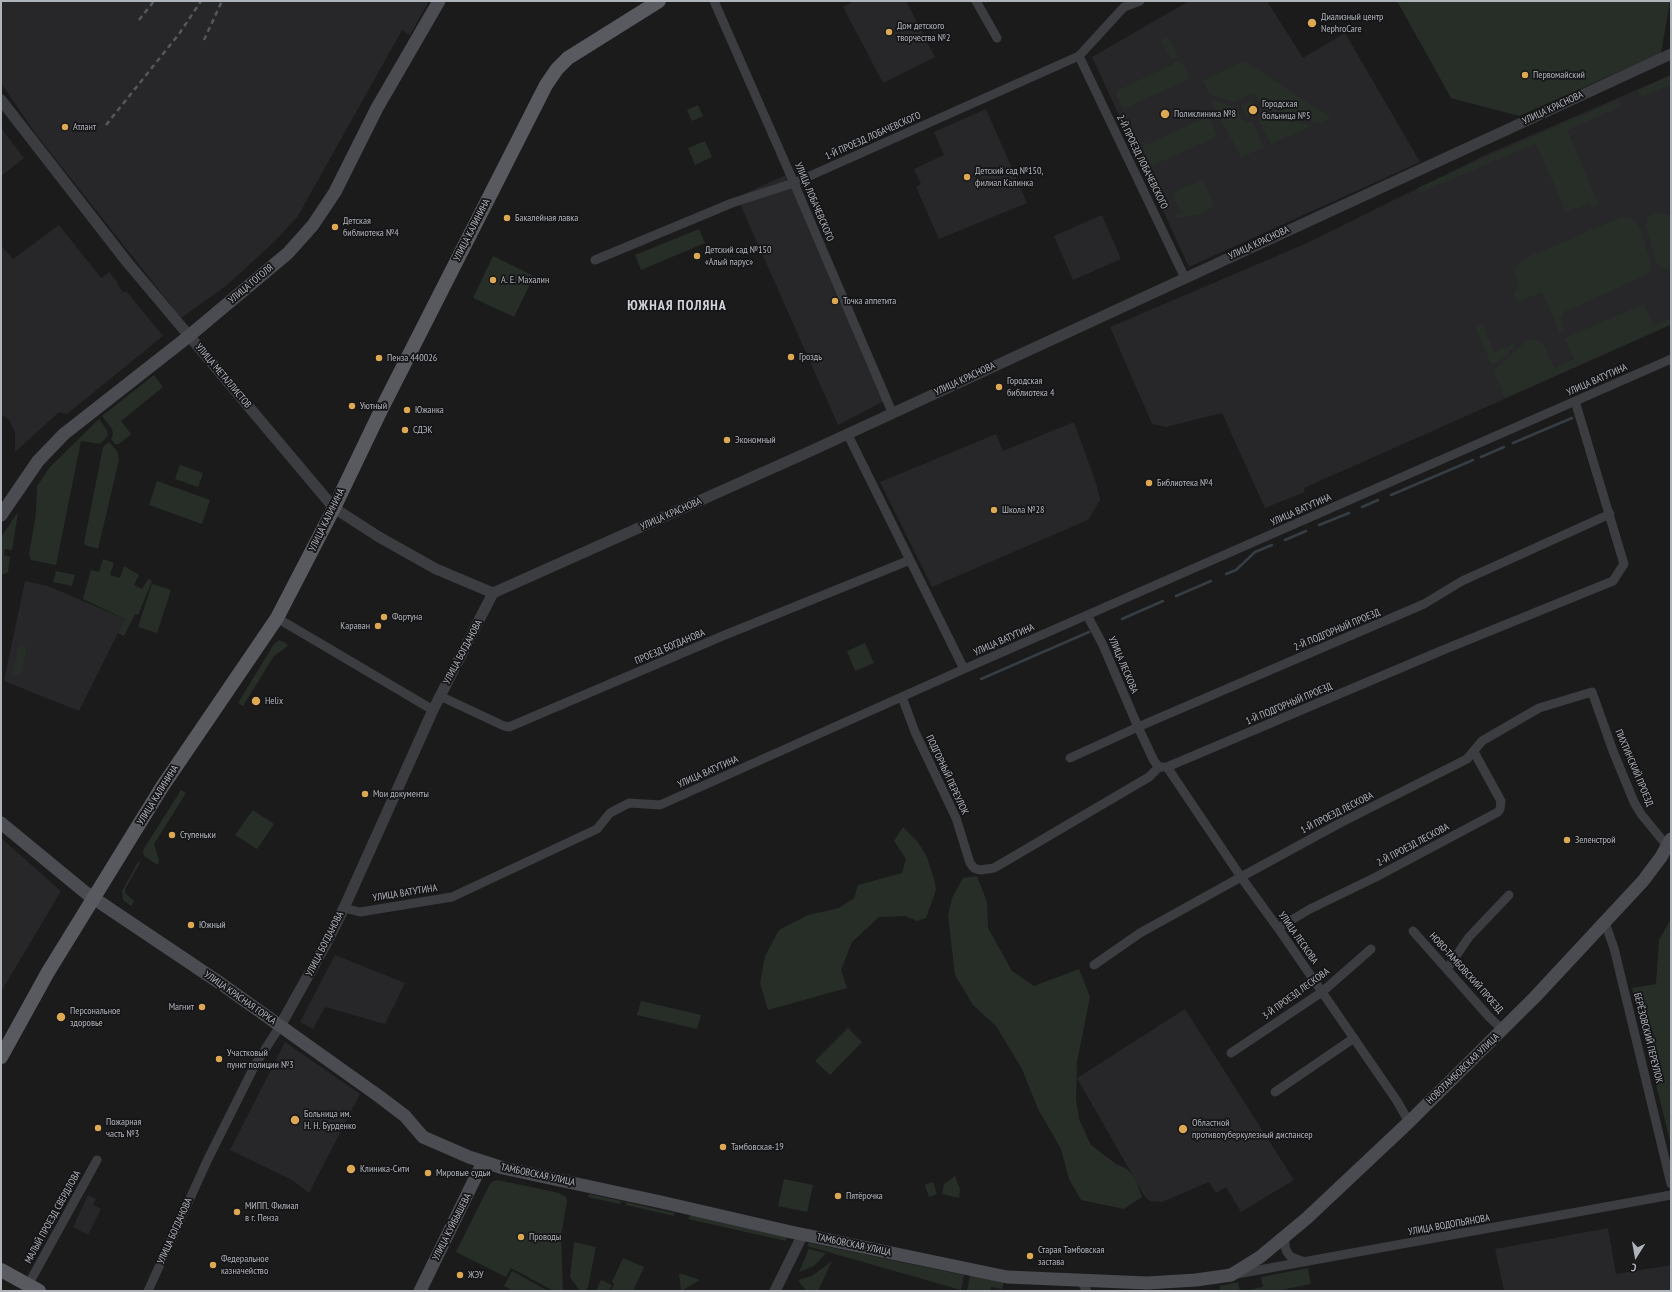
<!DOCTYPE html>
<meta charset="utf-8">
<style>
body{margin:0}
#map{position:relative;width:1672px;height:1292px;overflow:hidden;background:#1b1b1c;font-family:"PT Sans Narrow",sans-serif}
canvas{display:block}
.frame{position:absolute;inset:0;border:2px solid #afb3ba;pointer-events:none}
.north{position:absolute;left:1616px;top:1236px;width:40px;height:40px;-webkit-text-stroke:3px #161618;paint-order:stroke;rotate:191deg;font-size:11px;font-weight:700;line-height:16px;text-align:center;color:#afb3ba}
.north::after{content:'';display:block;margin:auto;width:14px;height:18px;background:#afb3ba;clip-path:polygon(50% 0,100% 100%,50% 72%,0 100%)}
</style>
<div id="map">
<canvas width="1672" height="1292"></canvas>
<div class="frame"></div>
<div class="north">С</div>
</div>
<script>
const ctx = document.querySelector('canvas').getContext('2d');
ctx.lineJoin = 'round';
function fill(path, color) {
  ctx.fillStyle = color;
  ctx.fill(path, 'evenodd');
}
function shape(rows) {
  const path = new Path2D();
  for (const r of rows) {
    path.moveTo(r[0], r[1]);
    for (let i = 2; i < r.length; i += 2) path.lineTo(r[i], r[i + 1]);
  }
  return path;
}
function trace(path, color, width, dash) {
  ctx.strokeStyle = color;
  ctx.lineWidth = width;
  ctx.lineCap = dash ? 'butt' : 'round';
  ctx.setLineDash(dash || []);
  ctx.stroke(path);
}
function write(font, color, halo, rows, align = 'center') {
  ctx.font = font + ' "PT Sans Narrow",sans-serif';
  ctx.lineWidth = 3.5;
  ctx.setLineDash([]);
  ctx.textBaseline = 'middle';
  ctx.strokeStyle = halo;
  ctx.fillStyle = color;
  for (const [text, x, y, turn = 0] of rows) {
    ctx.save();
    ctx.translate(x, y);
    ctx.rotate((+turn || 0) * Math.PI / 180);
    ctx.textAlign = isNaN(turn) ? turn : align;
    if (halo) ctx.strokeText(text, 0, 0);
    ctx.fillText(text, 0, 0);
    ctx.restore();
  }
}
fill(shape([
 [1,1,429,1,410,35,402,30,298,216,275,241,226,286,181,318,35,133,1,83],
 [854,1,906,1,935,57,883,83,843,7],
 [1189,1,1267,1,1303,58,1345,33,1420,162,1189,267,1092,57],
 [1671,75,1671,325,1304,488,1305,492,1265,508,1222,413,1166,427,1152,424,1110,327,1305,244,1483,156],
 [986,109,1027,203,939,239,916,187,921,184,914,169,944,155,934,132],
 [1,128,24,158,1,176],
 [786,175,886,400,838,425,737,197],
 [1102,215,1121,259,1073,280,1054,236],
 [59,225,101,278,109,272,118,283,117,284,123,292,124,293,126,291,163,336,67,414,59,412,15,452,15,432,9,420,1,414,1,246,13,259],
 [1074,422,1096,483,1100,500,1088,520,932,587,880,482,996,434,1003,451],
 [25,581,48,586,125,619,79,711,4,681],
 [1,838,61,891,1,992],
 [335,955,405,983,385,1024,325,1007,313,1029,300,1022],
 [1185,1009,1294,1180,1241,1212,1226,1187,1216,1193,1209,1182,1162,1202,1150,1201,1145,1197,1077,1078],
 [285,1042,360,1094,309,1193,292,1180,230,1150],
 [88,1195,96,1199,93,1205,101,1209,88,1235,73,1227],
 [1608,1228,1616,1274,1671,1265,1671,1291,1504,1291,1495,1249]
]), '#272729');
fill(shape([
 [1397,1,1670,1,1661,53,1519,116,1451,98],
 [1166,38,1170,40,1178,57,1171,59,1161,40],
 [1244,61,1331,118,1320,123,1266,110,1263,108,1256,95,1254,93,1234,102,1209,94,1203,81,1236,65,1321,120,1236,65],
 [1177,62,1183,64,1189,77,1189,79,1125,108,1122,107,1116,94,1117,91],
 [1671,75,1671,84,1641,97,1638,90],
 [1213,100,1235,107,1243,122,1252,122,1264,147,1241,157,1212,102],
 [1617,100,1621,104,1620,107,1567,130,1599,205,1592,208,1590,203,1566,212,1536,143,1420,193,1419,193,1418,188,1484,158],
 [1251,101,1253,102,1257,111,1246,116,1241,106],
 [698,105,703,116,692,121,687,110],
 [1264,115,1310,125,1311,126,1271,144,1258,119],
 [1207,117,1210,119,1217,135,1216,137,1151,166,1143,149,1143,146],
 [705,141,712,157,695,165,688,148],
 [1201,180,1203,181,1214,206,1199,214,1178,218,1176,215,1181,212,1173,195,1174,192],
 [1656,213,1671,215,1671,270,1662,268,1656,262,1646,226,1647,218],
 [1622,217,1633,219,1640,228,1651,264,1651,269,1646,275,1564,312,1561,318,1564,329,1560,333,1542,292,1520,301,1517,301,1514,295,1518,284,1514,271,1516,267,1524,259],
 [699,229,705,243,641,270,635,255],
 [493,256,534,276,514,317,473,298],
 [1644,304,1653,325,1671,318,1671,324,1505,398,1494,370,1529,339,1542,342,1554,368,1574,359,1565,338],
 [1480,324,1483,326,1494,352,1513,344,1515,345,1505,357,1494,364,1491,363,1476,329,1476,327],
 [154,375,163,387,121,421,131,434,119,444,115,444,111,439,113,434,112,429,102,416],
 [99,419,107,430,108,436,100,444,81,441,56,565,31,560,29,554,36,514,37,486,50,467],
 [109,442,117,451,119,460,98,549,85,545,84,543,103,447],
 [180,465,203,473,198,487,175,479],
 [157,481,210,500,202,524,149,505],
 [18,512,12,550,5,549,4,555,10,557,8,572,5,574,1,574,1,537],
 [103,559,114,563,110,575,120,578,124,566,139,575,134,585,142,589,148,579,152,581,138,615,135,614,124,636,118,633,125,619,83,599,91,570,99,572],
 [56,571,75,575,72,586,53,582],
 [152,584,171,590,157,633,138,627],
 [279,640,286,643,288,646,274,656,243,706,238,703,274,644],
 [865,643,874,663,855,671,847,651],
 [19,645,27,647,20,675,12,673],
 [181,790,186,793,154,844,159,860,158,864,156,864,144,856,143,850],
 [253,810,274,824,257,849,235,835],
 [903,827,917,841,927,857,935,883,936,890,926,918,917,921,905,916,879,917,852,942,841,970,847,988,768,1010,760,983,765,956,779,930,808,915,839,908,854,898,858,885,902,873,906,859,894,841],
 [138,862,140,863,125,889,126,894,134,901,131,906,123,900,122,891],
 [977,876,987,902,988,928,1012,971,1034,986,1079,969,1090,997,1077,1062,1076,1100,1079,1119,1091,1145,1116,1164,1127,1169,1135,1178,1142,1197,1124,1209,1081,1200,1069,1179,1061,1149,1038,1109,1022,1069,996,1026,973,1005,955,975,948,916,952,898,963,878],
 [1671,919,1671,1145,1632,988,1656,984,1659,940],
 [641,1001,701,1015,697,1029,637,1015],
 [848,1028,862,1042,830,1075,815,1061],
 [955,1176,960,1189,959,1198,942,1194,944,1184],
 [784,1179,813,1185,807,1212,778,1206],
 [498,1180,559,1193,566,1197,567,1202,561,1235,563,1291,554,1291,511,1268,506,1277,456,1252,490,1184,493,1181],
 [933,1182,937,1194,929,1197,925,1185],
 [589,1194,621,1201,620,1204,588,1197],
 [626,1202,674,1213,674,1216,626,1205],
 [691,1214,787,1237,786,1241,688,1219],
 [574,1242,596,1247,588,1287,585,1291,580,1291,570,1277],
 [809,1243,964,1275,961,1290,807,1246],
 [809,1249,826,1253,814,1266,799,1272],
 [623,1258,644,1267,633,1291,611,1291,614,1284,612,1282],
 [832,1261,818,1291,806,1291,798,1280,812,1276],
 [1308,1268,1311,1284,1276,1291,1244,1291,1263,1287,1261,1277],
 [512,1271,548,1291,513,1291,504,1286],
 [679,1273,700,1280,681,1291],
 [970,1275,1004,1282,1002,1289,991,1287,990,1291,967,1291],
 [601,1280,612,1285,609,1291,596,1291],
 [1238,1282,1240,1291,1220,1291,1220,1286]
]), '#272e28');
trace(shape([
 [1513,443,1572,418],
 [1481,457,1504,447],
 [1391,495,1473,460],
 [1362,507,1378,500],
 [1319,525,1349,513],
 [1285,540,1306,531],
 [1226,574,1236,570,1255,552,1272,545],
 [1176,596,1211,581],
 [1122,619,1163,601],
 [981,679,1089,632]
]), '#363e44', 2.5);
trace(shape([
 [714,1,794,183,892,412],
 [976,1,997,38],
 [1079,56,1185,278],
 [595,260,732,203,794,183,1079,56,1124,7,1140,1],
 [847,433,964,669],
 [1087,615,1102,643,1138,727,1154,761,1159,767],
 [277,618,433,710],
 [440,696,504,726,509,727,720,637,910,560],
 [902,697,915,732,956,818,970,863,974,868,980,870,994,868,1149,777,1159,767,1167,767,1443,650,1613,581,1624,564,1575,401],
 [1070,758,1138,727,1424,604,1462,581,1610,514],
 [1167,767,1241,877,1278,928,1397,1101,1409,1122],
 [344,908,360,912,452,897,597,829,610,813,629,803,660,805,964,669,1671,359],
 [1605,923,1614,948,1671,1184],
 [1278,928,1310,909,1376,877,1498,812,1500,809,1501,801,1474,752],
 [1413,931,1490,1018,1503,1030],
 [1094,965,1140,933,1241,877,1340,823,1467,759,1482,741,1539,708,1592,692,1613,751,1634,802,1641,814,1668,847],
 [1447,969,1469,937,1509,895],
 [1231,1053,1322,992,1371,949],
 [1275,1092,1354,1038],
 [1285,1235,1285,1247,1287,1252,1291,1257,1302,1261],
 [1237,1274,1671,1195],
 [1081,1281,1087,1291],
 [28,1285,97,1160],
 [148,1291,207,1161,255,1065,280,1026]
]), '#3c3d41', 9);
trace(shape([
 [1,100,127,262,334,508,379,537,436,569,493,593],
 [493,593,813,450,1671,54],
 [280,1026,328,940,344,908,433,710,493,593],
 [775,1291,803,1234]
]), '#3c3d41', 11);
trace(shape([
 [1,515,38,461,64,434,189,336,288,253,313,225,335,192,377,108,439,1],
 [1,823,86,893,220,983,380,1097,405,1116,423,1137,469,1157,503,1168,661,1202,791,1232,1007,1277,1147,1283,1196,1280,1231,1275,1260,1257,1307,1218,1409,1122,1535,997,1643,881,1661,857,1671,839],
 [420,1291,483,1162]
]), '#4a4c51', 13);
trace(shape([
 [1,1057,48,972,162,787,277,618,334,508,382,408,546,85,557,69,568,58,659,1],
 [1,1270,39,1291]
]), '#595a60', 14);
trace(shape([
 [139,20,154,1],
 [204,40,222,1],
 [106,125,179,34,201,1]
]), '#55575c', 2.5, [5, 4]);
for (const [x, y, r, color] of [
 [1312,23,5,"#dca853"],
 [889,32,4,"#dca853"],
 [1525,75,4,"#dca853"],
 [1253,110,5,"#dca853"],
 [1165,114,5,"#dca853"],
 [65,127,4,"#dca853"],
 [967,177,4,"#dca853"],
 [507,218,4,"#dca853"],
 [335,227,4,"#dca853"],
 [697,256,4,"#dca853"],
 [493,280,4,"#dca853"],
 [835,301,4,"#dca853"],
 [791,357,4,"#dca853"],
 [379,358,4,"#dca853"],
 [999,387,4,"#dca853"],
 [352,406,4,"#dca853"],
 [407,410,4,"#dca853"],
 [405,430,4,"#dca853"],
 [727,440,4,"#dca853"],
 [1149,483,4,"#dca853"],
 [994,510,4,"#dca853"],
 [384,617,4,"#dca853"],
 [378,626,4,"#dca853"],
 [256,701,5,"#dca853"],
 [365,794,4,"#dca853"],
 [172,835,4,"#dca853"],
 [1567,840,4,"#dca853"],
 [191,925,4,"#dca853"],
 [202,1007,4,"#dca853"],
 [61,1017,5,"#dca853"],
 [219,1059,4,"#dca853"],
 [295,1120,5,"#dca853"],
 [98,1128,4,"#dca853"],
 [1183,1129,5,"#dca853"],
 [723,1147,4,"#dca853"],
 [351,1169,5,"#dca853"],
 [428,1173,4,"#dca853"],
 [838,1196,4,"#dca853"],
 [237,1212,4,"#dca853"],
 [521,1237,4,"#dca853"],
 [1030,1256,4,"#dca853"],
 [213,1265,4,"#dca853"],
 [460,1275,4,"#dca853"]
]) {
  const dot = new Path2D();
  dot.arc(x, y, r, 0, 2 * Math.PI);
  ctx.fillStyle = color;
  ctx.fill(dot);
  trace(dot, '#161618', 1.5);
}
write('10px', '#afb3ba', '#161618', [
 ["Диализный центр",1321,17],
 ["NephroCare",1321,29],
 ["Дом детского",897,26],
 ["творчества №2",897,38],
 ["Первомайский",1533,75],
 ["Городская",1262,104],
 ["больница №5",1262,116],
 ["Поликлиника №8",1174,114],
 ["Атлант",73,127],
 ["Детский сад №150,",975,171],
 ["филиал Калинка",975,183],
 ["Бакалейная лавка",515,218],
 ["Детская",343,221],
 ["библиотека №4",343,233],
 ["Детский сад №150",705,250],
 ["«Алый парус»",705,262],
 ["А. Е. Махалин",501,280],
 ["Точка аппетита",843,301],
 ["Гроздь",799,357],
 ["Пенза 440026",387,358],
 ["Городская",1007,381],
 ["библиотека 4",1007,393],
 ["Уютный",360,406],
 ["Южанка",415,410],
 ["СДЭК",413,430],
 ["Экономный",735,440],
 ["Библиотека №4",1157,483],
 ["Школа №28",1002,510],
 ["Фортуна",392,617],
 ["Караван",370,626,"right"],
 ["Helix",265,701],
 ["Мои документы",373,794],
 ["Ступеньки",180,835],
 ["Зеленстрой",1575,840],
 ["Южный",199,925],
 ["Магнит",194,1007,"right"],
 ["Персональное",70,1011],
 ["здоровье",70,1023],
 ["Участковый",227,1053],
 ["пункт полиции №3",227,1065],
 ["Больница им.",304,1114],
 ["Н. Н. Бурденко",304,1126],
 ["Пожарная",106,1122],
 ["часть №3",106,1134],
 ["Областной",1192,1123],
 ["противотуберкулезный диспансер",1192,1135],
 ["Тамбовская-19",731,1147],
 ["Клиника-Сити",360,1169],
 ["Мировые судьи",436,1173],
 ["Пятёрочка",846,1196],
 ["МИПП. Филиал",245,1206],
 ["в г. Пенза",245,1218],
 ["Проводы",529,1237],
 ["Старая Тамбовская",1038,1250],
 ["застава",1038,1262],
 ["Федеральное",221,1259],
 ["казначейство",221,1271],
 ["ЖЭУ",468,1275]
], 'left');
write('10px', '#afb3ba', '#161618', [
 ["УЛИЦА КРАСНОВА",1553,108,-25],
 ["1-Й ПРОЕЗД ЛОБАЧЕВСКОГО",873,136,-24],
 ["2-Й ПРОЕЗД ЛОБАЧЕВСКОГО",1142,162,64],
 ["УЛИЦА ЛОБАЧЕВСКОГО",814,202,67],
 ["УЛИЦА КАЛИНИНА",472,230,-63],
 ["УЛИЦА КРАСНОВА",1259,243,-25],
 ["УЛИЦА ГОГОЛЯ",251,284,-40],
 ["УЛИЦА МЕТАЛЛИСТОВ",223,376,50],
 ["УЛИЦА КРАСНОВА",965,379,-25],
 ["УЛИЦА ВАТУТИНА",1597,380,-24],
 ["УЛИЦА ВАТУТИНА",1301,510,-24],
 ["УЛИЦА КРАСНОВА",671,514,-24],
 ["УЛИЦА КАЛИНИНА",327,520,-64],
 ["2-Й ПОДГОРНЫЙ ПРОЕЗД",1337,630,-23],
 ["УЛИЦА ВАТУТИНА",1004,640,-24],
 ["ПРОЕЗД БОГДАНОВА",670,647,-23],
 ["УЛИЦА БОГДАНОВА",463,652,-62],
 ["УЛИЦА ЛЕСКОВА",1123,665,67],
 ["1-Й ПОДГОРНЫЙ ПРОЕЗД",1289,704,-23],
 ["ПИХТИНСКИЙ ПРОЕЗД",1634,768,67],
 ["УЛИЦА ВАТУТИНА",708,772,-24],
 ["ПОДГОРНЫЙ ПЕРЕУЛОК",947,775,65],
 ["УЛИЦА КАЛИНИНА",158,795,-58],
 ["1-Й ПРОЕЗД ЛЕСКОВА",1337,813,-27],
 ["2-Й ПРОЕЗД ЛЕСКОВА",1413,845,-28],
 ["УЛИЦА ВАТУТИНА",405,893,-9],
 ["УЛИЦА ЛЕСКОВА",1298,938,55],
 ["УЛИЦА БОГДАНОВА",325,944,-63],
 ["НОВО-ТАМБОВСКИЙ ПРОЕЗД",1466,973,48],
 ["3-Й ПРОЕЗД ЛЕСКОВА",1296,994,-36],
 ["УЛИЦА КРАСНАЯ ГОРКА",240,998,35],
 ["БЕРЁЗОВСКИЙ ПЕРЕУЛОК",1648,1038,76],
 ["НОВОТАМБОВСКАЯ УЛИЦА",1463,1069,-44],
 ["ТАМБОВСКАЯ УЛИЦА",538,1175,12],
 ["МАЛЫЙ ПРОЕЗД СВЕРДЛОВА",53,1217,-61],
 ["УЛИЦА ВОДОПЬЯНОВА",1449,1225,-10],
 ["УЛИЦА КУЙБЫШЕВА",452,1227,-63],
 ["УЛИЦА БОГДАНОВА",175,1231,-66],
 ["ТАМБОВСКАЯ УЛИЦА",854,1245,12]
]);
ctx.letterSpacing = '1px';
write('bold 14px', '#cfd2d7', '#161618', [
 ["ЮЖНАЯ ПОЛЯНА",677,306]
]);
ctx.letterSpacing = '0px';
</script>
